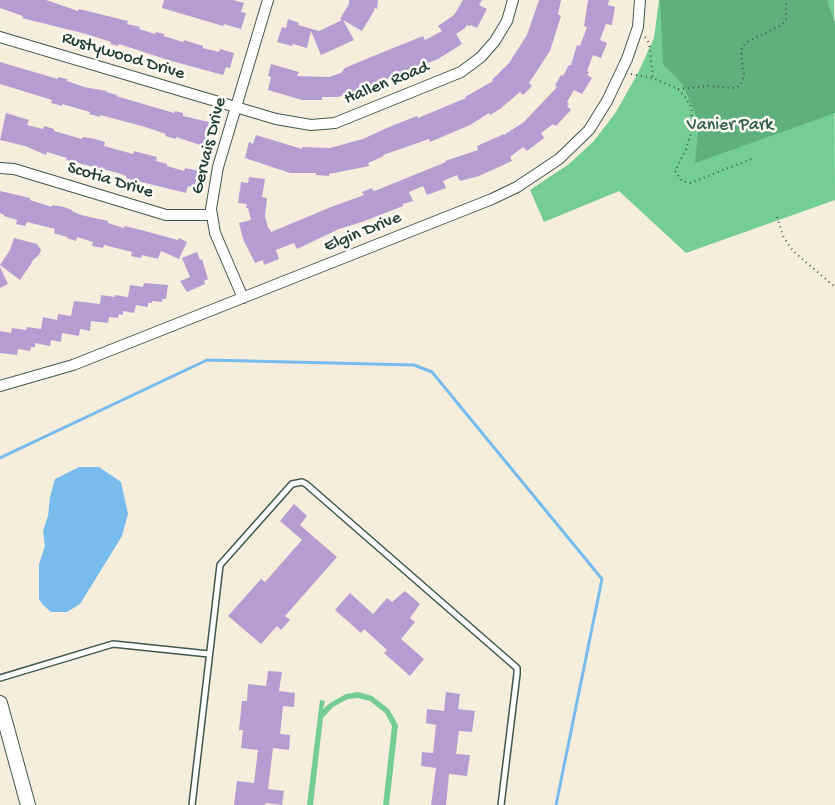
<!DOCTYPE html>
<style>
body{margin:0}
canvas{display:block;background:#f6eedc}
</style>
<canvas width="835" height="805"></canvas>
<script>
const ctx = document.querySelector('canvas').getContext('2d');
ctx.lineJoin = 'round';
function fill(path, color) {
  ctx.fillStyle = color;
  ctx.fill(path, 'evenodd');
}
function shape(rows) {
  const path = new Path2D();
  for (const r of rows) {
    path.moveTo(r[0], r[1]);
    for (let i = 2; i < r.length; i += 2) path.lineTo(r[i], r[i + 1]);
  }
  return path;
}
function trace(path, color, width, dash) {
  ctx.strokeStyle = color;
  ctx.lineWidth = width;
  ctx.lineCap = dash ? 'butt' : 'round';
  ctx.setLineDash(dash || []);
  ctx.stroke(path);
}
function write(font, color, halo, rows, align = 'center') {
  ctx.font = font + ' "Gochi Hand",sans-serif';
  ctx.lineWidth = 5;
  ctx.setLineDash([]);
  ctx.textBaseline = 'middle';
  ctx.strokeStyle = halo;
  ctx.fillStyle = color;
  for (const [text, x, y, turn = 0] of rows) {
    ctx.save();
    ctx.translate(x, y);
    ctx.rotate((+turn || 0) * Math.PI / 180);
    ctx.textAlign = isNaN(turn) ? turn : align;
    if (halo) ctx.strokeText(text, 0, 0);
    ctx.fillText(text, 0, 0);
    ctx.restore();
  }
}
fill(shape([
 [659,0,834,0,835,200,686,253,619,191,544,222,530,190,569,164,594,141,616,112,638,73,654,38],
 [358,692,372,696,389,709,398,725,389,805,383,805,392,726,385,713,370,701,358,698,348,699,333,707,323,718,313,805,307,805,320,700,325,701,323,709,330,703,346,694]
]), '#74cd93');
fill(shape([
 [660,0,827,0,835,22,835,113,695,163,699,123,683,85,663,64]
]), '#5fb07d');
fill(shape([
 [79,467,99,467,121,482,128,514,122,536,80,604,67,612,51,612,43,605,39,599,39,564,45,546,43,531,48,516,50,497,55,479]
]), '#77bced');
trace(shape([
 [0,458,207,360,414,365,432,372,602,579,556,805]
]), '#77bced', 3);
fill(shape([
 [0,0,46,0,78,11,79,9,128,21,127,24,140,27,139,29,155,34,156,32,164,34,164,36,183,42,184,40,203,46,203,48,219,52,220,49,234,53,230,68,226,67,223,75,168,60,119,44,118,46,110,44,111,42,86,34,22,18,23,16,0,8],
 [164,0,233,0,244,3,241,12,246,13,241,29,224,24,223,26,162,8],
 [349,0,378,0,377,9,374,8,374,11,362,31,343,20,354,40,321,55,311,31,307,48,293,44,292,46,277,42,282,27,286,28,288,19,299,23,298,25,319,31,342,20,340,19,349,4],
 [463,0,482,0,479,5,487,9,477,28,471,25,470,26,467,25,465,28,456,34,462,44,438,59,353,92,338,97,322,97,322,100,302,100,268,90,271,77,268,76,271,64,299,72,297,76,329,77,341,73,345,68,366,59,423,36,425,40,442,31,438,26,454,15],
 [539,0,561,0,558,14,561,16,550,51,529,83,532,86,523,95,520,92,500,109,490,115,489,113,470,125,430,142,429,139,383,155,384,156,368,163,369,166,329,174,329,176,316,175,316,173,290,173,245,158,249,142,253,144,256,135,302,149,302,147,330,148,363,139,389,127,417,116,418,118,466,98,465,97,493,81,492,80,509,63,527,35],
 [588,0,609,0,608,5,615,7,612,25,606,24,600,40,607,43,601,58,593,55,587,71,589,72,587,75,592,78,582,94,574,90,567,102,569,104,567,106,571,110,556,126,553,124,541,133,544,138,527,151,523,147,510,157,512,161,479,176,460,181,457,175,443,181,446,188,427,195,423,186,409,192,413,201,403,204,403,206,362,222,339,229,297,249,294,243,276,250,279,259,264,265,263,260,255,263,243,239,239,223,251,220,248,208,246,208,247,204,238,203,241,182,248,183,249,177,265,179,262,197,267,198,265,216,268,228,269,228,271,232,331,207,364,195,362,192,372,188,373,191,377,190,446,162,445,161,478,150,477,146,504,134,504,135,524,122,557,87,555,85,561,75,563,76,569,65,571,65,577,45,580,46,587,27,584,26],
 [0,62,58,79,58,77,67,79,67,81,84,87,107,91,106,92,117,95,116,96,174,113,175,111,183,113,183,116,209,122,208,127,212,128,206,147,176,137,176,139,165,136,166,134,142,126,100,115,100,117,89,114,90,112,62,104,62,106,51,103,52,100,0,84],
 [6,113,29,120,27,125,43,129,44,126,54,129,54,131,82,139,83,137,95,139,105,142,104,146,133,154,134,151,157,157,156,161,167,164,167,166,184,171,185,168,199,171,194,188,188,186,186,193,133,180,126,178,126,176,118,173,66,160,67,158,47,152,46,155,25,146,0,140],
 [0,191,30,198,30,200,52,207,52,205,64,207,72,210,72,211,81,215,108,221,108,223,124,228,125,226,141,230,178,240,179,238,187,242,179,259,161,251,158,259,142,255,141,258,131,256,132,252,104,245,103,248,92,246,93,242,77,237,76,241,67,238,67,237,54,233,55,229,27,222,25,226,16,224,17,220,4,216,4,215,0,213],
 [14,238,37,244,41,250,39,255,33,260,31,264,20,280,0,265,10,250],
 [197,252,200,260,202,259,208,279,204,281,205,284,187,292,180,281,190,277,182,258],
 [0,267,8,284,0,288],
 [144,283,168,285,166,299,162,299,162,302,152,301,152,303,148,303,148,307,136,305,134,313,123,311,123,315,119,314,118,318,109,317,108,323,91,321,90,331,80,329,79,336,62,333,61,342,51,340,50,346,35,343,35,347,31,347,30,351,18,349,17,355,0,353,0,331,11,333,12,328,26,330,27,327,41,329,43,317,57,320,58,314,71,316,74,301,100,304,101,295,115,297,115,295,128,297,130,285,143,287],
 [294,504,307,516,300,525,337,557,285,616,290,620,281,630,277,626,261,644,228,616,261,579,265,582,302,540,280,521],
 [405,591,420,604,410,618,415,622,401,639,424,659,410,676,384,653,387,650,364,629,361,633,335,610,350,593,373,614,387,598,392,602],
 [268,671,282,672,279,691,295,693,294,707,283,706,280,734,290,735,289,750,273,748,268,789,284,791,282,805,266,803,265,805,234,805,237,781,254,783,258,750,241,748,243,730,239,730,242,701,247,701,248,684,266,686],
 [446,692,460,694,458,709,475,711,472,732,459,731,456,754,470,755,467,776,449,774,446,805,431,805,436,768,421,766,422,752,433,753,436,725,426,723,427,709,444,711]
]), '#b59dd2');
const lane = shape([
 [0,678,113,644,209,654],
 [192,805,220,565,292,484,302,482,306,484,517,668,517,674,501,805]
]);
const street = shape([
 [0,37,276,119,311,125,335,123,461,72,481,57,495,41,507,21,513,0],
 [0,168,14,169,166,215,212,215],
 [243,298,215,233,211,209,218,167,268,0],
 [0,386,73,365,492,199,517,187,559,159,589,130,607,101,627,59,638,27,640,0]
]);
const secondary = shape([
 [0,703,28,805]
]);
trace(lane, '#3f584d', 8);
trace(street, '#3f584d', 12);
trace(secondary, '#3f584d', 16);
trace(shape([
 [645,37,649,43,653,78],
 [631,74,653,78,678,89,686,98,691,107,693,127,686,149,675,171,682,181,690,183,754,158],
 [678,89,708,86,736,88,741,84,744,74,741,55,742,47,747,42,782,25,786,19,786,0],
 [777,217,784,238,793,251,835,287]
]), '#3f584d', 2, [1, 4]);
trace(lane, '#fff', 5);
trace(street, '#fff', 10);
trace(secondary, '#fff', 14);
write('18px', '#1f3d34', '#fdfcf7', [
 ["Rustywood Drive",123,57,17],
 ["Hallen Road",387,84,-22],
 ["Gervais Drive",210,146,-76],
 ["Scotia Drive",110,181,17],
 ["Elgin Drive",363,233,-22]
]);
write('18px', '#34614c', '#fdfcf7', [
 ["Vanier Park",730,126]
]);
</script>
